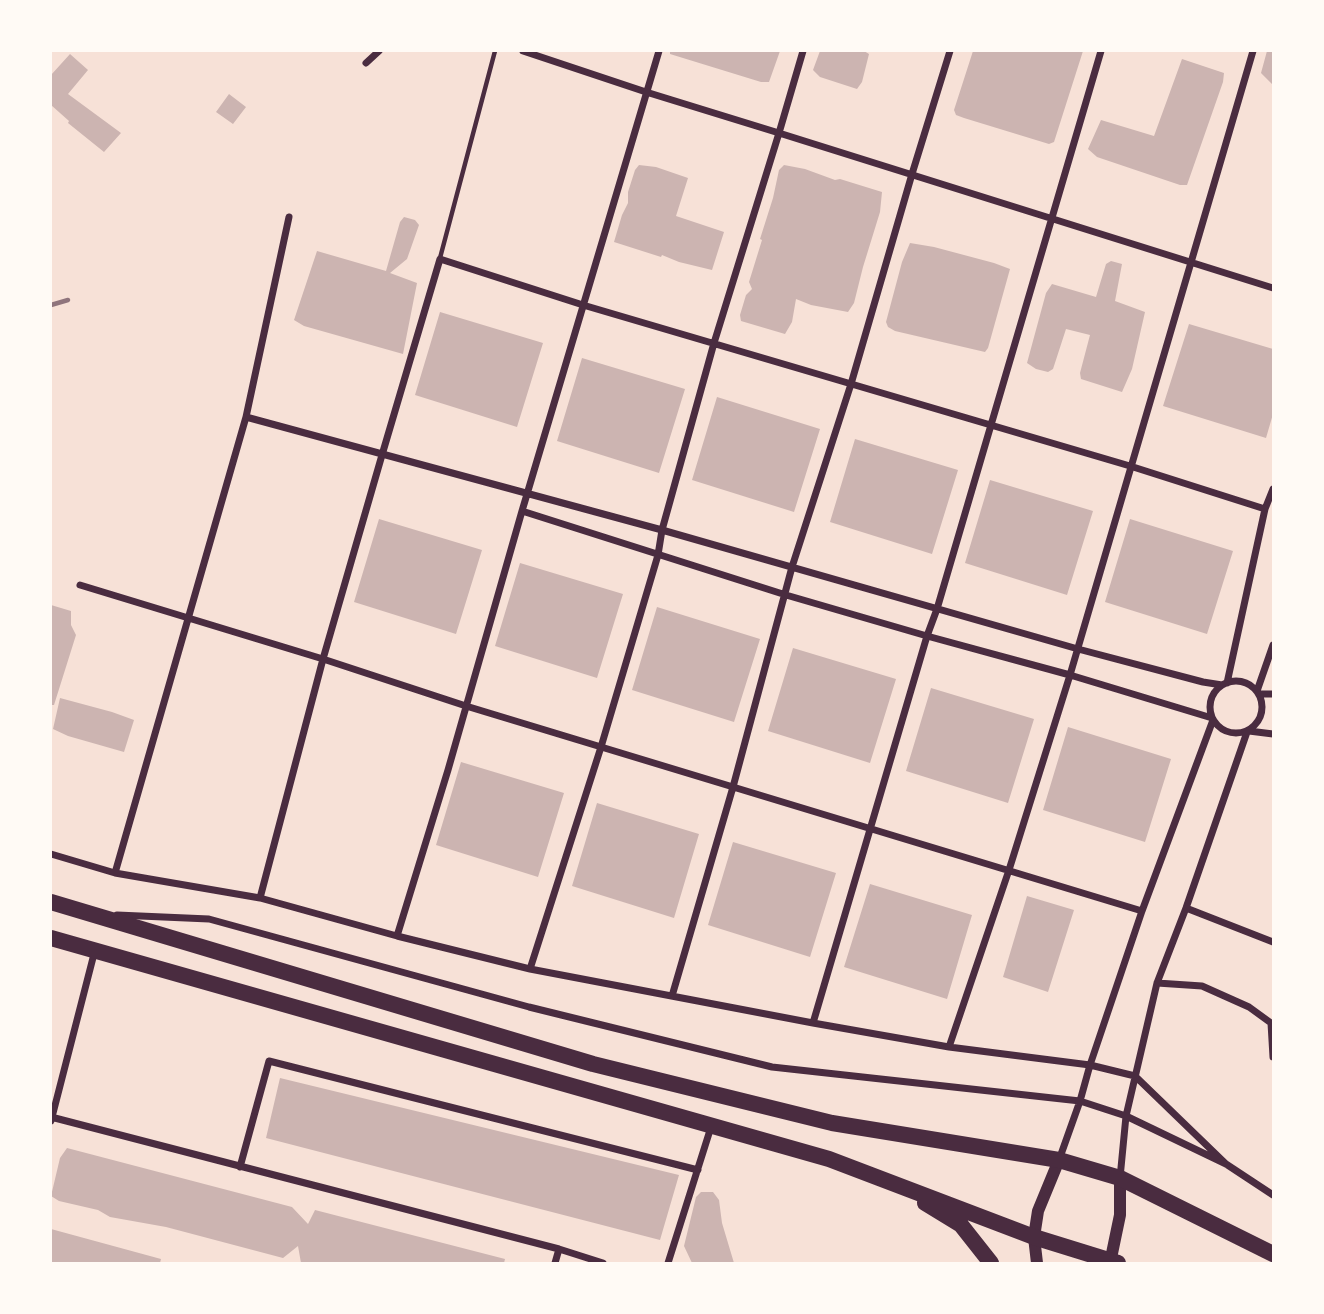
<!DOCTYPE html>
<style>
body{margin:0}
#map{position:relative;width:1324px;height:1314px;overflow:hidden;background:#f7e1d7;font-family:Manrope,sans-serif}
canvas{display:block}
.frame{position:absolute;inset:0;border:52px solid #fffaf5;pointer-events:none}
</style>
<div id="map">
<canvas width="1324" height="1314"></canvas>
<div class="frame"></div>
</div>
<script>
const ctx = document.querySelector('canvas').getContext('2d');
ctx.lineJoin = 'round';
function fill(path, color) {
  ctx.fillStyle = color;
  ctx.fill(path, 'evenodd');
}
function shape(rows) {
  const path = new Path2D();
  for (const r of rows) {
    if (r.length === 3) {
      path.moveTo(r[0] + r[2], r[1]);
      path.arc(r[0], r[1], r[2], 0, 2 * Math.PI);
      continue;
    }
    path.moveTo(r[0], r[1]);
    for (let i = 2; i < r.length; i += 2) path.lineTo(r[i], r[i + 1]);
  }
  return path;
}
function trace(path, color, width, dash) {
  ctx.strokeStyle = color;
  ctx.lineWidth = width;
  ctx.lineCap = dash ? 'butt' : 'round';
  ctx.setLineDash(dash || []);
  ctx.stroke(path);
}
fill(shape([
 [670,51,780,51,769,82,761,82,670,54],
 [820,51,864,51,869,54,862,82,857,89,820,77,813,70],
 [973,51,1083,51,1054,142,1049,144,964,118,956,115,954,110],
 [1267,51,1273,51,1273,85,1261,73],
 [70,54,88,70,68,94,121,133,104,152,68,123,69,121,51,105,51,75],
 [1182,59,1224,73,1223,82,1187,185,1180,185,1097,157,1088,149,1101,120,1154,136],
 [229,94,246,107,233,124,216,112],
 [639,165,656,167,688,178,676,216,724,232,712,270,679,262,662,255,661,257,614,242,622,215,628,203,628,192,635,170],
 [784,165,805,169,835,180,840,179,882,192,880,212,863,267,854,303,848,312,811,305,796,299,792,322,785,334,741,321,740,315,746,295,752,289,749,282,762,240,760,239,773,198,779,170],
 [404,217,415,220,419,225,407,259,390,273,417,283,403,354,304,326,294,320,317,251,386,271,400,222],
 [910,243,934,247,994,263,1010,269,988,348,985,352,895,331,888,327,886,322,902,262],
 [1111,261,1122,264,1115,301,1145,312,1132,369,1122,392,1081,379,1080,373,1090,335,1066,329,1053,369,1048,372,1036,369,1027,363,1046,293,1052,284,1096,297,1106,264],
 [440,312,543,343,517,427,415,395],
 [1189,324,1273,349,1273,414,1266,438,1163,406],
 [582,358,685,389,659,473,557,441],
 [717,397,820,429,794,512,692,480],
 [855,439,958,470,932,554,830,522],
 [990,480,1093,511,1067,595,965,563],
 [379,519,482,550,456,634,354,602],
 [1130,519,1233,551,1207,634,1105,602],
 [520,563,623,594,597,678,495,646],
 [51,605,71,611,71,625,76,635,54,705,51,705],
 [657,607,760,639,734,722,632,690],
 [793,648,896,679,870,763,768,731],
 [931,688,1034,719,1008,803,906,771],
 [60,698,112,712,134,720,124,752,68,736,53,729],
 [1068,727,1171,759,1145,842,1043,810],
 [461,762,564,793,538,877,436,845],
 [597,803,699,834,674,918,572,886],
 [733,842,836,873,810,957,708,925],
 [870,884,972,915,947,999,844,967],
 [1027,896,1074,910,1048,992,1003,977],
 [280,1078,679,1175,660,1240,266,1138],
 [67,1148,292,1207,308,1224,315,1210,505,1259,504,1263,301,1263,298,1246,283,1258,166,1227,110,1217,98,1210,59,1201,51,1196,60,1158],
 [701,1192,713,1192,719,1200,722,1223,734,1263,692,1263,684,1246,696,1197],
 [51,1229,161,1259,160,1263,51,1263]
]), '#ccb4b1');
trace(shape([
 [440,258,495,51]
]), '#4a2c40', 4.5);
trace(shape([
 [523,51,646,92,779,133,1273,288],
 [366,63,379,51],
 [246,417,662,530,1078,649,1203,682,1222,685],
 [522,511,786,595,927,636,1070,675,1212,718],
 [80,585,323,659,466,706,1142,911],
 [1236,707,26],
 [1227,683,1265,509,1273,489],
 [1257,691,1273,645],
 [1259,694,1273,694],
 [1249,731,1273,734],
 [51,854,115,873,260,898,397,936,530,969,813,1023,949,1047,1090,1065,1135,1076,1226,1164],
 [115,873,246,417,289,217],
 [260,898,323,659,382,455,440,259,583,305,1130,466,1265,509],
 [1186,908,1273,942],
 [117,915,209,919,529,1007,772,1067,1080,1101,1126,1116,1226,1164,1273,1195],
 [397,936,448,770,522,511,659,51],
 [530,969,601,747,658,555,662,530,714,343,779,133,803,51],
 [1157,983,1202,986,1249,1007,1271,1023,1273,1057],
 [672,996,733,787,792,567,851,384,912,174,950,51],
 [813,1023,927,636,937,609,991,425,1101,51],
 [949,1047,1009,870,1070,675,1253,51],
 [51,1117,559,1249,603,1263],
 [51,1121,95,950],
 [1059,1160,1080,1101,1090,1065,1142,911,1213,720],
 [240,1167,269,1061,698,1170],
 [1120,1178,1126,1116,1157,983,1186,908,1247,732],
 [555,1263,559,1249],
 [668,1263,711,1127]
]), '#4a2c40', 7);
trace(shape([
 [1037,1263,1034,1237,1038,1211,1059,1160],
 [1110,1263,1120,1215,1120,1178]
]), '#4a2c40', 12);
trace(shape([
 [51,902,593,1064,832,1123,1059,1160,1120,1178,1273,1254],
 [51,938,829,1159,1034,1237,1118,1263],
 [925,1203,961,1225,991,1263]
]), '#4a2c40', 16);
trace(shape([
 [51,305,68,300]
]), '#8f747c', 4.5);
</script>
